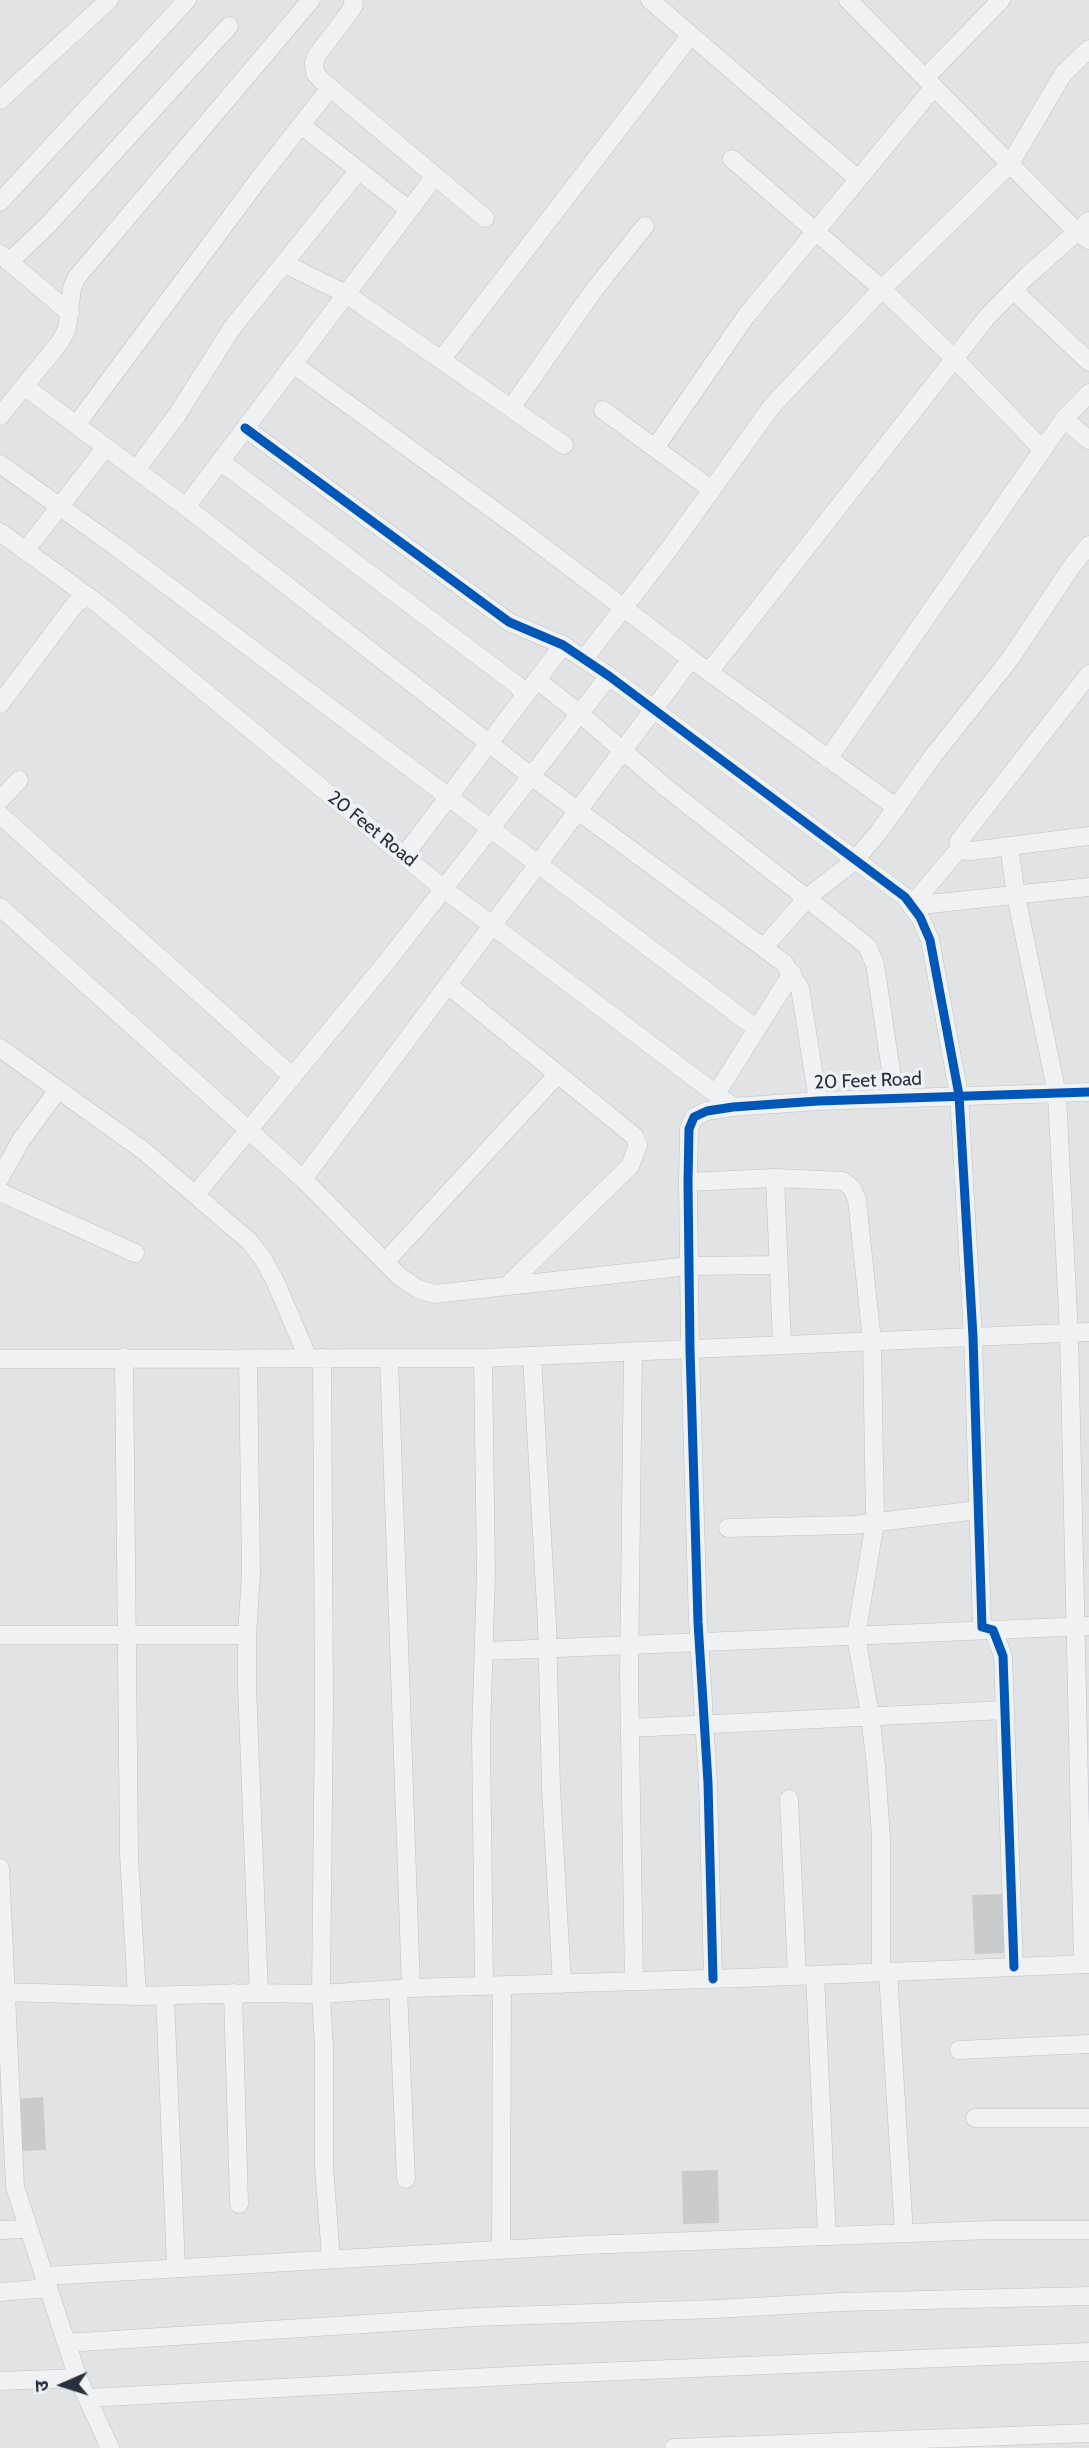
<!DOCTYPE html>
<meta charset="utf-8">
<style>
body{margin:0}
#map{position:relative;width:1089px;height:2448px;overflow:hidden;background:#e1e3e5;font-family:Cabin,"Noto Sans Devanagari",sans-serif}
canvas{display:block}
.north{position:absolute;left:28px;top:2350px;width:70px;height:70px;-webkit-text-stroke:5px #eef1f5;paint-order:stroke;rotate:267deg;font-size:19px;font-weight:700;line-height:28px;text-align:center;color:#29303d}
.north::after{content:'';display:block;margin:auto;width:24px;height:32px;background:#29303d;clip-path:polygon(50% 0,100% 100%,50% 72%,0 100%)}
</style>
<div id="map">
<canvas width="1089" height="2448"></canvas>
<div class="north">उ</div>
</div>
<script>
const ctx = document.querySelector('canvas').getContext('2d');
ctx.lineJoin = 'round';
function fill(path, color) {
  ctx.fillStyle = color;
  ctx.fill(path, 'evenodd');
}
function shape(rows) {
  const path = new Path2D();
  for (const r of rows) {
    path.moveTo(r[0], r[1]);
    for (let i = 2; i < r.length; i += 2) path.lineTo(r[i], r[i + 1]);
  }
  return path;
}
function trace(path, color, width, dash) {
  ctx.strokeStyle = color;
  ctx.lineWidth = width;
  ctx.lineCap = dash ? 'butt' : 'round';
  ctx.setLineDash(dash || []);
  ctx.stroke(path);
}
function write(font, color, halo, rows, align = 'center') {
  ctx.font = font + ' Cabin,sans-serif';
  ctx.lineWidth = 7;
  ctx.setLineDash([]);
  ctx.textBaseline = 'middle';
  ctx.strokeStyle = halo;
  ctx.fillStyle = color;
  for (const [text, x, y, turn = 0] of rows) {
    ctx.save();
    ctx.translate(x, y);
    ctx.rotate((+turn || 0) * Math.PI / 180);
    ctx.textAlign = isNaN(turn) ? turn : align;
    if (halo) ctx.strokeText(text, 0, 0);
    ctx.fillText(text, 0, 0);
    ctx.restore();
  }
}
fill(shape([
 [1004,1894,1006,1953,975,1954,972,1895],
 [43,2097,46,2150,19,2151,15,2099],
 [718,2170,719,2223,683,2224,682,2171]
]), '#c9cbcd');
const street = shape([
 [353,0,354,5,349,13,317,55,314,63,315,73,321,80,485,218],
 [650,0,857,178],
 [848,0,1077,232,1089,240],
 [925,78,1001,0],
 [0,100,109,0],
 [301,125,409,210],
 [732,159,882,289,954,358,1043,450],
 [0,202,187,0],
 [0,254,70,313],
 [9,262,47,226,229,26],
 [285,264,346,294,564,445],
 [1013,290,1089,362],
 [441,360,690,36],
 [293,364,513,524,691,659,897,808],
 [24,386,186,507,531,776,784,963,800,988,818,1101],
 [511,408,594,290,645,226],
 [603,410,712,490],
 [0,416,60,342,67,329,72,288,77,277,311,0],
 [1064,419,1089,440],
 [76,425,258,180,330,88],
 [245,428,509,622,563,645,609,676,905,897,920,917,930,940,959,1095,973,1337,982,1627,993,1630,1003,1656,1014,1967],
 [655,448,746,316,934,87],
 [220,461,517,685,525,695],
 [0,464,115,546,757,1029],
 [136,470,177,415,232,328,359,170],
 [186,507,435,176],
 [0,532,97,603,444,889,733,1107],
 [25,551,106,447],
 [584,659,669,549,772,406,882,289,1010,164,1063,74,1089,49],
 [709,672,987,317,1026,277,1089,221],
 [1089,674,959,841,959,849,971,851,1089,836],
 [537,680,579,713,664,786,867,946,875,964,895,1098],
 [0,704,76,603,88,597],
 [828,759,1064,419,1089,393],
 [0,800,19,780],
 [0,815,293,1077],
 [1009,846,1016,896,1057,1094,1069,1333,1083,1964],
 [404,856,563,645],
 [911,906,1089,887],
 [911,906,959,849],
 [0,907,303,1179,400,1277,418,1289,435,1294,689,1266,778,1265],
 [764,947,808,897,854,861,878,833,933,756,1010,659,1072,566,1089,545],
 [448,985,634,1136,638,1145,630,1166,507,1286],
 [0,1048,144,1151,249,1241,263,1259,275,1281,308,1358],
 [716,1094,792,973],
 [0,1178,21,1140,58,1090],
 [775,1178,782,1344],
 [303,1179,691,659],
 [688,1182,775,1178,843,1181,852,1188,857,1200,872,1341,875,1522,856,1636,870,1715,876,1766,881,1838,881,1967,888,1972,904,2233],
 [0,1192,135,1253],
 [196,1194,389,959,609,676],
 [385,1262,558,1074],
 [633,1351,629,1676,634,1981],
 [532,1356,547,1625,551,1788,562,1984],
 [124,1357,129,1855,137,1996],
 [248,1358,251,1574,247,1635,247,1686,259,1993],
 [322,1358,324,1703,321,1994,324,2048,324,2167,331,2258],
 [389,1358,411,1988],
 [483,1358,486,1573,481,1735,484,1986],
 [0,1359,483,1358,1089,1332],
 [728,1528,853,1525,978,1510],
 [0,1635,247,1635],
 [485,1651,1089,1626],
 [630,1728,1005,1710],
 [789,1799,797,1976],
 [0,1868,15,2187,78,2378,110,2448],
 [815,1975,827,2236],
 [713,1979,708,1783,698,1622,690,1349,688,1182,689,1129,694,1117,707,1111,733,1107,818,1101,1089,1092],
 [398,1989,406,2179],
 [5,1992,137,1996,259,1993,321,1994,411,1988,741,1978,1089,1964],
 [233,1993,239,2204],
 [165,1996,176,2268],
 [959,2050,1089,2044],
 [975,2118,1089,2118],
 [0,2230,29,2229],
 [501,2249,502,1986],
 [44,2276,585,2245,991,2230,1089,2230],
 [0,2292,48,2288],
 [66,2343,475,2317,716,2309,841,2302,1089,2296],
 [0,2381,78,2378],
 [87,2398,548,2374,1089,2352],
 [674,2448,1089,2433]
]);
trace(street, '#bfc1c3', 19);
trace(street, '#f0f1f3', 18);
trace(shape([
 [245,428,509,622,563,645,609,676,905,897,920,917,930,940,959,1095,973,1337,982,1627,993,1630,1003,1656,1014,1967],
 [713,1979,708,1783,698,1622,690,1349,688,1182,689,1129,694,1117,707,1111,733,1107,818,1101,1089,1092]
]), '#0057b8', 9);
write('19px', '#29303d', '#eef1f5', [
 ["20 Feet Road",372,829,39],
 ["20 Feet Road",868,1081,-2]
]);
</script>
